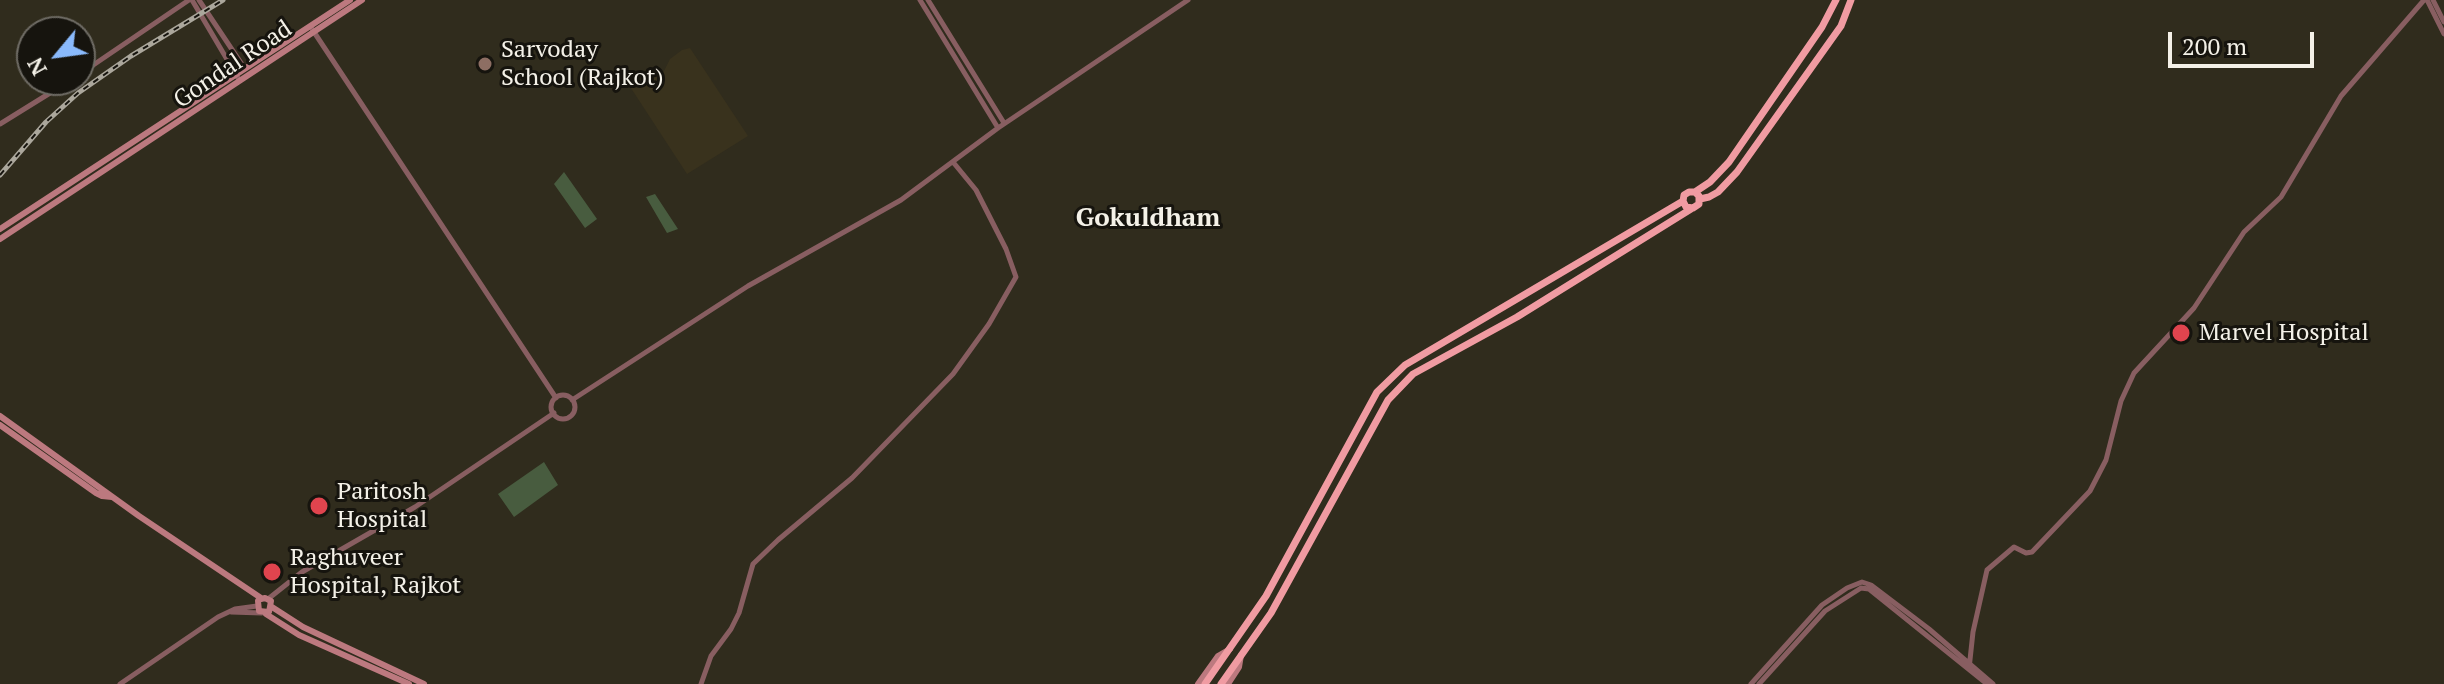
<!DOCTYPE html>
<style>
body{margin:0}
#map{position:relative;width:2444px;height:684px;overflow:hidden;background:#302c1d;font-family:"PT Serif",serif}
canvas{display:block}
.north{position:absolute;left:16px;top:16px;width:80px;height:80px;box-sizing:border-box;background:#16140e;border:2px solid #6f6c65;border-radius:50%;rotate:241deg;font-size:22px;font-weight:700;line-height:32px;text-align:center;color:#f4f1e8}
.north::after{content:'';display:block;margin:auto;width:28px;height:36px;background:#8abafc;clip-path:polygon(50% 0,100% 100%,50% 72%,0 100%)}
.scale{position:absolute;left:2168px;top:32px;width:146px;height:36px;box-sizing:border-box;border:4px solid #f4f1e8;border-top:0;padding-left:10px;font-size:24px;line-height:28px;white-space:nowrap;color:#f4f1e8;-webkit-text-stroke:6px #16140e;paint-order:stroke}
</style>
<div id="map">
<canvas width="2444" height="684"></canvas>
<div class="north">N</div>
<div class="scale">200 m</div>
</div>
<script>
const ctx = document.querySelector('canvas').getContext('2d');
ctx.lineJoin = 'round';
function fill(path, color) {
  ctx.fillStyle = color;
  ctx.fill(path, 'evenodd');
}
function shape(rows) {
  const path = new Path2D();
  for (const r of rows) {
    if (r.length === 3) {
      path.moveTo(r[0] + r[2], r[1]);
      path.arc(r[0], r[1], r[2], 0, 2 * Math.PI);
      continue;
    }
    path.moveTo(r[0], r[1]);
    for (let i = 2; i < r.length; i += 2) path.lineTo(r[i], r[i + 1]);
  }
  return path;
}
function trace(path, color, width, dash) {
  ctx.strokeStyle = color;
  ctx.lineWidth = width;
  ctx.lineCap = dash ? 'butt' : 'round';
  ctx.setLineDash(dash || []);
  ctx.stroke(path);
}
function write(font, color, halo, rows, align = 'center') {
  ctx.font = font + ' "PT Serif",serif';
  ctx.lineWidth = 6;
  ctx.setLineDash([]);
  ctx.textBaseline = 'middle';
  ctx.strokeStyle = halo;
  ctx.fillStyle = color;
  for (const [text, x, y, turn = 0] of rows) {
    ctx.save();
    ctx.translate(x, y);
    ctx.rotate((+turn || 0) * Math.PI / 180);
    ctx.textAlign = isNaN(turn) ? turn : align;
    if (halo) ctx.strokeText(text, 0, 0);
    ctx.fillText(text, 0, 0);
    ctx.restore();
  }
}
fill(shape([
 [690,48,748,136,687,174,625,79,642,75,653,69,663,73,670,59,682,50]
]), '#39321d');
fill(shape([
 [564,172,597,219,585,228,554,184],
 [655,194,678,229,667,233,646,197],
 [544,462,558,485,514,517,498,494]
]), '#485c3f');
trace(shape([
 [192,0,238,78],
 [199,0,245,69],
 [920,0,998,128],
 [928,0,1004,123],
 [2427,0,2444,34],
 [2433,0,2444,22],
 [312,29,556,398],
 [80,74,189,0],
 [0,124,71,80],
 [563,407,12],
 [572,400,748,286,901,200,998,128,1188,0],
 [268,599,302,572,415,507,554,413],
 [231,612,262,613],
 [1969,669,1973,632,1987,570,2014,547,2026,553,2032,552,2090,491,2106,460,2121,401,2134,373,2194,308,2244,232,2281,197,2341,96,2424,0],
 [120,684,218,617,235,609,257,606],
 [701,684,711,656,731,629,739,613,753,564,778,540,852,478,953,374,989,324,1016,277,1006,249,976,190,953,162],
 [1751,684,1822,605,1847,588,1862,582,1871,585,1929,629,1993,684],
 [1759,684,1825,611,1861,588,1869,589,1987,684]
]), '#885e61', 5);
trace(shape([
 [0,229,350,0],
 [0,239,362,0],
 [0,416,139,516,261,598],
 [0,425,96,493,102,496,112,497],
 [258,601,259,611,269,612,271,601,265,598,261,599],
 [272,607,303,627,424,684],
 [266,614,299,635,409,684],
 [1198,684,1218,656,1230,649],
 [1228,684,1239,667,1241,655]
]), '#bc797f', 6);
trace(shape([
 [1695,192,1699,196,1699,204,1693,208,1686,207,1683,201,1684,195,1689,192,1695,192,1710,182,1729,162,1822,27,1836,0],
 [1700,199,1709,197,1718,192,1737,172,1841,26,1851,0],
 [1205,684,1266,596,1377,392,1405,365,1683,201],
 [1221,684,1271,613,1388,400,1413,374,1517,317,1691,209]
]), '#f09ba2', 7);
const rail = shape([
 [0,175,46,122,78,93,131,56,223,0]
]);
trace(rail, '#aba79c', 5);
trace(rail, '#16140e', 2, [6]);
for (const [x, y, r, color] of [
 [485,64,8,"#8d6e63"],
 [2181,333,10,"#e0444e"],
 [319,506,10,"#e0444e"],
 [272,572,10,"#e0444e"]
]) {
  const dot = new Path2D();
  dot.arc(x, y, r, 0, 2 * Math.PI);
  ctx.fillStyle = color;
  ctx.fill(dot);
  trace(dot, '#16140e', 3);
}
write('24px', '#f4f1e8', '#16140e', [
 ["Sarvoday",501,50],
 ["School (Rajkot)",501,78],
 ["Marvel Hospital",2199,333],
 ["Paritosh",337,492],
 ["Hospital",337,520],
 ["Raghuveer",290,558],
 ["Hospital, Rajkot",290,586]
], 'left');
write('24px', '#f4f1e8', '#16140e', [
 ["Gondal Road",233,65,-34]
]);
write('bold 26px', '#f4f1e8', '#16140e', [
 ["Gokuldham",1148,219]
]);
</script>
